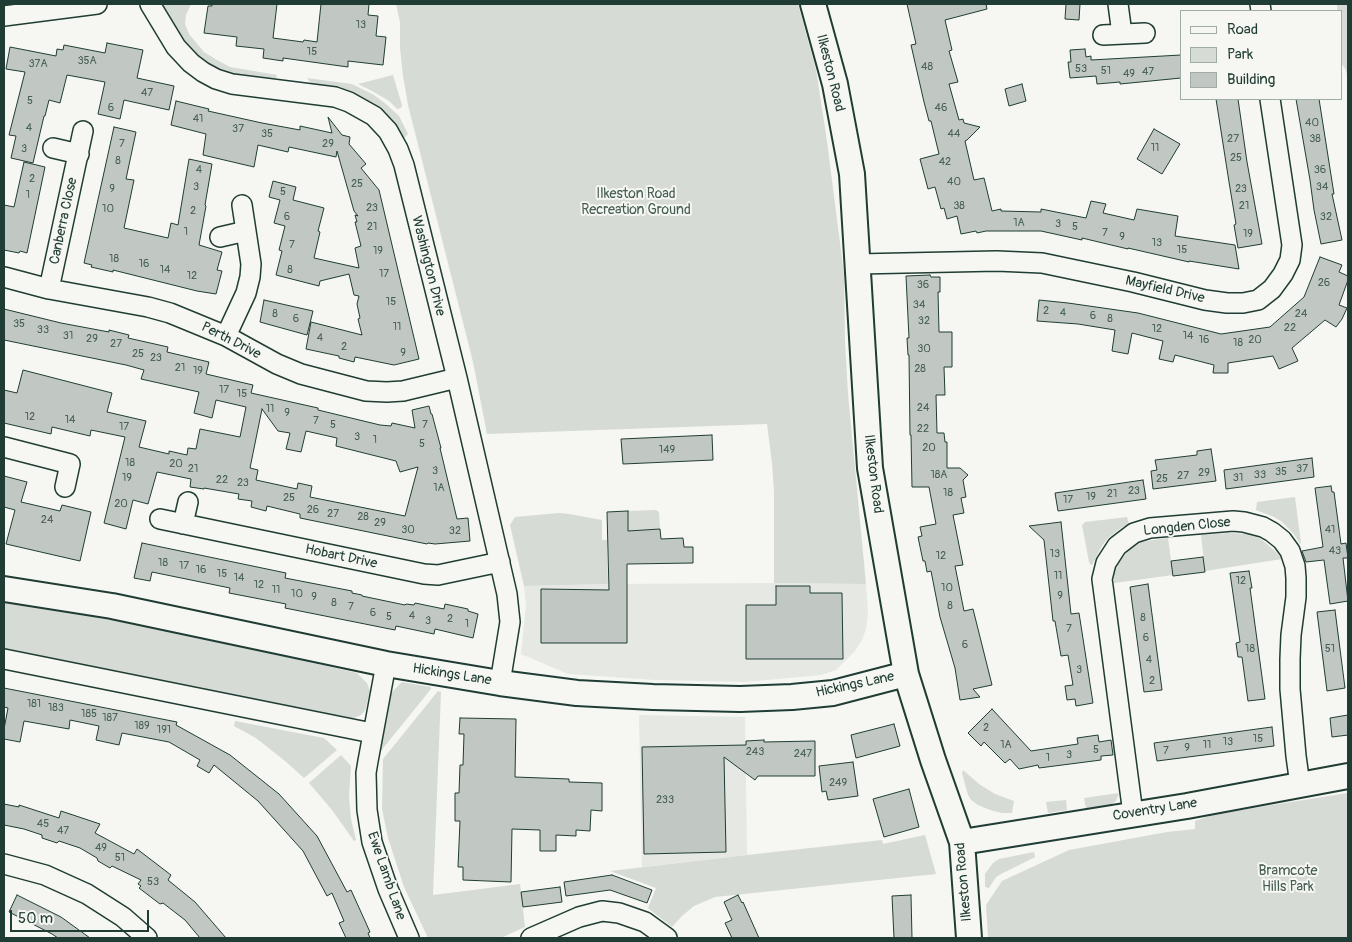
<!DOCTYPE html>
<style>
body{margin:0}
#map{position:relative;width:1352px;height:942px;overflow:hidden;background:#f6f6f2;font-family:Pangolin,sans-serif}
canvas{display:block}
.frame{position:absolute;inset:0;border:5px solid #1f3d34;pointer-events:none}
.legend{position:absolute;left:1180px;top:10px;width:162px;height:90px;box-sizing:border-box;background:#f6f6f2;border:1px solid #a0aca6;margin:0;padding:6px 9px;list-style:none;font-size:15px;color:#1f3d34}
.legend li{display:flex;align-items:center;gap:10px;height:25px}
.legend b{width:25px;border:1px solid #a0aca6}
.scale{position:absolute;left:10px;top:910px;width:139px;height:22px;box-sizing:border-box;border:2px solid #1f3d34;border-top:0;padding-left:6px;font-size:15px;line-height:18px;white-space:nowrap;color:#1f3d34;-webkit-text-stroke:4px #f6f6f2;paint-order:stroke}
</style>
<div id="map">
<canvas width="1352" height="942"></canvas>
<div class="frame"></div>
<ul class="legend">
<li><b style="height:6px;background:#f6f6f2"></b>Road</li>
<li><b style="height:14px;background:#d6dbd6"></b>Park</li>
<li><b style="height:14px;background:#c1c8c3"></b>Building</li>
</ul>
<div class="scale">50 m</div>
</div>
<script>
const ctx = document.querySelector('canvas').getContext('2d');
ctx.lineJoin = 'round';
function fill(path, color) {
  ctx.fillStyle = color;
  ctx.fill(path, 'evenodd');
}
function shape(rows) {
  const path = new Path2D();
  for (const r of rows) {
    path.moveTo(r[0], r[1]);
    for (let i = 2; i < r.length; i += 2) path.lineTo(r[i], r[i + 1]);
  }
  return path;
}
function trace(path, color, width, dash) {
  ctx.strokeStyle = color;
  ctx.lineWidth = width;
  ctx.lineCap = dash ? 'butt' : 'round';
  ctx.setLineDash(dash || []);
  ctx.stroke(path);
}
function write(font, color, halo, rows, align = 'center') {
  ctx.font = font + ' Pangolin,sans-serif';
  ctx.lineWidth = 4;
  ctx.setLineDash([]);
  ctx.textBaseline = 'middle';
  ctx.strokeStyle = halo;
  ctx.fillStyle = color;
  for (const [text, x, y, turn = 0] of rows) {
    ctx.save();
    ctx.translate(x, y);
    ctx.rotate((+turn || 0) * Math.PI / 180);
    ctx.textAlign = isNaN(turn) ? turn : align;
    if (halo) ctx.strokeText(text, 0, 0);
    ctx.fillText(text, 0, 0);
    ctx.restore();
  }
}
fill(shape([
 [774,583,866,584,868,613,866,629,862,640,855,651,836,670,821,675,745,682,655,680,568,674,521,654,526,605,524,586,608,584],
 [639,715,745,717,747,855,642,867]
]), '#e6e8e4');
fill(shape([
 [162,4,191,4,186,15,185,24,189,34,204,52,217,60,230,67,277,75,276,78,269,80,236,77,217,69,207,65,189,47,166,13],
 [396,4,798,4,816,70,826,134,844,274,845,343,848,394,866,584,774,583,774,492,772,463,767,424,487,434,473,362,408,105,403,76,400,48,400,22],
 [1337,4,1348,4,1348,80,1346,70,1341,63,1341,11,1337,11],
 [393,75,402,105,402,107,398,109,397,109,389,101,374,92,358,84],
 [307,78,352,84,374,95,386,104,399,116,408,134,404,138,389,118,375,107,313,86],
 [1295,497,1301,543,1300,544,1294,534,1281,521,1274,517,1256,510,1257,502],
 [656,510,659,512,660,529,645,530,628,538,628,511],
 [559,513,569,514,602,520,602,540,607,540,608,584,524,586,510,525,515,517],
 [1127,517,1129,524,1121,528,1108,538,1102,546,1092,565,1091,565,1089,562,1082,525,1085,522],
 [1229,533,1250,534,1261,539,1275,551,1282,559,1205,571,1201,535],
 [1168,538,1173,575,1114,583,1114,575,1117,565,1128,551,1140,542],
 [4,600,137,622,357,673,367,683,370,691,365,711,361,715,347,721,81,664,4,650],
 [402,682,431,687,431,689,380,752,379,752,390,694],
 [438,691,441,692,433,895,520,884,525,927,501,938,428,938,404,887,388,838,382,809,383,759],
 [235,721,324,738,337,750,304,778,285,761,256,738,234,726],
 [341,755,351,766,349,797,351,819,356,840,354,841,332,810,309,783],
 [963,770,979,784,995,794,1014,801,1012,813,1002,813,990,810,978,805,971,800,968,795,962,773],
 [1119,793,1116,801,1110,805,1104,807,1086,809,1084,798],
 [1348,793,1348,938,988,938,986,905,1002,881,1069,850,1167,832,1195,829,1195,821,1215,814],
 [1066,800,1067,810,1048,813,1046,802],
 [925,835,936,874,715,897,694,906,682,916,672,927,648,908,656,888,610,871,747,855,882,840,883,844],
 [1034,852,1035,857,1001,874,996,877,989,888,985,887,985,874,993,863,999,859]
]), '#d6dbd6');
const building = shape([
 [212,4,277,4,273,38,303,42,304,40,317,42,321,4,369,4,368,15,378,16,376,36,386,37,383,65,348,61,348,67,283,58,283,61,263,58,264,49,236,46,237,37,204,33,208,6,212,6,212,4],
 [907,4,986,4,987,9,945,20,952,50,949,51,958,82,949,84,959,120,963,119,964,123,980,127,967,140,965,141,974,180,984,178,992,211,1001,209,1001,211,1041,212,1041,209,1086,218,1091,201,1106,204,1103,213,1134,220,1137,209,1178,216,1175,236,1235,245,1239,269,1189,261,1189,262,1128,248,1128,249,1082,238,1082,240,1041,231,986,231,977,233,976,231,961,234,957,216,947,219,944,208,941,209,935,187,928,189,920,159,939,154,931,121,929,121,924,102,911,45,916,44,907,4],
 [1066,4,1080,4,1079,20,1065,19,1066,4],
 [107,43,143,50,137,78,174,86,169,110,124,100,120,119,98,114,105,82,67,75,60,103,49,100,45,116,44,116,33,163,11,158,16,136,9,135,25,72,6,69,10,47,56,56,57,49,63,50,64,45,105,53,107,43],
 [1085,49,1086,57,1091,56,1091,60,1181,55,1181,78,1120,84,1120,82,1097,84,1096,76,1070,78,1068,62,1071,62,1070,50,1085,49],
 [1022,84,1026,101,1009,106,1005,89,1022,84],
 [1216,99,1238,99,1247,162,1262,244,1238,248,1234,225,1236,224,1229,182,1216,99],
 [1296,99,1319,99,1334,194,1332,194,1342,240,1321,244,1314,210,1310,180,1296,99],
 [176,101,209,109,208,111,262,123,300,130,300,126,332,133,328,117,342,135,350,137,349,144,366,164,361,168,379,190,419,359,394,365,355,357,354,362,339,358,339,356,306,349,311,322,362,335,358,319,360,318,357,304,359,296,354,295,349,274,320,281,319,286,276,275,282,251,279,250,285,226,274,223,280,200,269,197,273,181,296,187,293,200,324,208,318,231,320,232,314,258,359,268,355,248,361,246,355,222,357,222,355,215,358,216,354,211,337,151,336,157,289,147,288,152,258,145,254,167,203,155,206,134,171,125,176,101],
 [114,127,136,132,126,179,134,180,124,228,168,238,171,223,178,225,189,159,212,164,205,205,206,206,199,245,222,252,217,270,222,271,216,294,197,291,113,270,113,272,91,267,92,265,84,263,114,127],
 [1154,129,1180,144,1162,174,1137,159,1154,129],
 [24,162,45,167,27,253,20,251,19,253,4,250,4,205,14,207,24,162],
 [1320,257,1342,265,1339,272,1348,276,1348,280,1339,305,1347,308,1342,319,1336,327,1325,320,1292,348,1298,361,1279,369,1273,356,1228,363,1228,373,1213,373,1214,365,1175,355,1173,362,1159,359,1163,341,1132,333,1128,354,1112,351,1115,330,1078,324,1037,321,1039,300,1068,303,1138,313,1221,334,1270,327,1304,297,1320,257],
 [930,275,931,277,940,277,940,292,938,292,939,332,952,332,952,367,944,367,945,395,936,395,937,433,944,433,945,442,947,442,947,468,960,468,968,475,963,480,966,497,961,498,964,513,953,515,963,565,955,566,964,611,973,609,992,685,973,689,980,697,960,700,955,668,940,617,931,571,927,572,925,561,923,561,918,537,922,536,920,527,936,524,929,487,912,487,911,435,910,435,909,355,908,355,907,338,909,338,906,276,930,275],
 [264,300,313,311,307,335,260,322,264,300],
 [4,309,61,323,109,332,109,330,129,335,128,338,168,347,167,352,209,362,206,374,253,385,251,393,318,408,318,410,380,425,391,426,392,423,415,428,412,410,429,406,431,414,432,414,441,448,440,448,457,519,468,518,470,541,435,544,428,543,427,544,300,518,300,514,267,506,266,511,251,507,252,501,238,499,239,494,204,488,204,489,190,487,191,479,157,472,148,504,133,500,126,529,104,523,125,437,91,430,90,436,52,427,51,434,4,423,4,390,17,393,23,370,112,393,107,412,146,421,139,447,169,454,169,451,187,455,188,448,196,449,200,429,240,437,246,407,216,400,212,418,194,413,199,392,141,379,144,370,126,365,4,340,4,309],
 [262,409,278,431,290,433,286,449,301,452,306,431,337,438,336,446,396,461,400,472,418,467,405,516,310,497,312,486,298,483,297,489,256,480,258,470,250,468,262,409],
 [712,435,713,460,623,464,621,439,712,435],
 [1211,449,1216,481,1153,489,1151,471,1157,470,1155,460,1197,455,1197,451,1211,449],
 [1312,458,1314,477,1226,489,1224,470,1312,458],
 [4,476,27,482,21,502,60,511,62,505,91,512,80,561,6,544,15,510,4,507,4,476],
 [1143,480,1146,499,1058,511,1055,493,1143,480],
 [1331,486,1332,492,1334,492,1341,544,1346,543,1348,558,1343,558,1348,601,1330,604,1324,560,1306,562,1302,551,1323,547,1315,488,1331,486],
 [628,511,628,531,660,529,661,539,683,538,684,547,693,547,693,563,627,564,627,643,541,643,541,589,609,590,607,512,628,511],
 [1061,522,1071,614,1079,613,1093,703,1076,706,1075,699,1067,700,1065,686,1073,685,1068,655,1061,656,1055,621,1053,621,1044,540,1029,526,1061,522],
 [142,543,286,573,285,578,352,591,352,593,362,595,362,596,405,605,406,604,414,605,415,603,444,609,445,604,468,609,468,611,478,614,473,638,435,629,434,634,396,626,395,630,285,608,286,604,229,593,230,588,152,572,150,581,134,578,142,543],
 [1203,557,1205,572,1173,576,1171,561,1203,557],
 [1249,571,1252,588,1250,588,1265,699,1248,701,1242,657,1238,657,1236,643,1240,642,1230,573,1249,571],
 [1148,584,1162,690,1144,692,1130,587,1148,584],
 [776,586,810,586,810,593,842,593,843,659,746,659,746,605,776,605,776,586],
 [1335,610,1345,688,1327,691,1317,612,1335,610],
 [4,688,177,722,176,725,230,755,279,794,317,836,347,892,351,890,370,932,368,933,370,938,346,938,339,923,344,921,332,893,327,896,303,851,258,801,214,765,209,773,197,766,200,760,169,742,122,733,119,745,96,740,99,726,70,720,69,729,24,721,20,742,4,739,4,729,8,708,4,707,4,688],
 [992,709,1031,751,1078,744,1077,738,1098,735,1099,742,1111,740,1113,755,1101,756,1101,760,1039,768,1038,765,1019,769,1010,759,1005,763,984,742,981,746,968,733,992,709],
 [1348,715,1348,735,1332,737,1330,718,1348,715],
 [460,718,516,719,515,777,569,779,569,782,602,783,602,811,591,810,590,831,576,830,576,836,556,835,556,851,540,851,540,830,512,829,511,882,463,880,463,867,458,867,460,821,455,821,455,793,459,793,460,765,463,765,464,734,459,734,460,718],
 [894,724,900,746,856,758,851,735,894,724],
 [1272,727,1274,746,1157,761,1154,743,1272,727],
 [764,740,764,742,815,741,815,776,758,776,755,780,724,757,726,852,644,854,642,747,746,745,746,741,764,740],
 [853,762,858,796,828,800,826,791,822,792,819,766,853,762],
 [909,789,919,827,884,837,873,799,909,789],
 [4,804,19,807,19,805,59,818,61,811,100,824,95,833,134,854,137,849,171,875,168,880,195,902,226,938,200,938,185,920,163,903,160,904,139,888,141,886,138,884,141,880,112,866,110,868,98,861,97,858,80,848,59,841,57,843,42,838,42,835,24,829,4,825,4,804],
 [612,875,652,890,647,903,610,890,566,896,564,882,612,875],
 [560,887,562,902,523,907,521,892,560,887],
 [17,895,61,917,90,938,58,938,52,934,9,912,17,895],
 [738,895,742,903,743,902,759,938,732,938,725,923,732,920,724,902,738,895],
 [911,895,912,938,894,938,892,896,911,895]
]);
fill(building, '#c1c8c3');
trace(building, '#1f3d34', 1);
const minor = shape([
 [150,4,176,47,191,63,203,72,216,79,232,84,335,97,349,102,374,116,388,131,398,149,404,165,457,378,507,594,510,622,500,683],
 [1118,4,1122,34],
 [1260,4,1261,11],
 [4,16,97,4],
 [1103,35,1145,33],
 [53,148,79,154],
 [220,237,246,231],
 [858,264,997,261,1042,263,1133,282,1205,300,1227,303,1243,303,1258,300,1272,289,1283,274,1290,260,1292,245,1270,99],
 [4,277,49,289,148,307,170,313,226,336,277,364,301,374,366,391,387,392,403,391,457,378],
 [49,289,83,131],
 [226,336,246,293,250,277,251,264,242,205],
 [4,447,70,464,65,487],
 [160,519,424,574,438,575,500,562],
 [183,524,188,502],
 [4,659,372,733],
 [386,664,368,761,366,773,367,810,372,842,388,889,409,938],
 [1133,814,1102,579,1106,563,1117,546,1134,533,1150,528,1233,521,1244,522,1263,527,1272,532,1282,540,1290,551,1295,566,1296,578,1296,597,1291,635,1290,659,1290,689,1296,756,1300,785],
 [4,864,45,875,87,894,123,917,147,938],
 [531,938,579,917,602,911,619,913,645,922,667,938]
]);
const major = shape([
 [813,4,835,84,852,174,870,468,906,674,933,760,962,842,969,938],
 [4,589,112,606,386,664,500,683,577,693,653,697,740,699,792,697,833,693,906,674],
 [962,842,1187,806,1348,776]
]);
trace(minor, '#1f3d34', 22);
trace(major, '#1f3d34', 28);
trace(minor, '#f6f6f2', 19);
trace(major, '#f6f6f2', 24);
write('11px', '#486058', null, [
 ["13",361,25],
 ["15",312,52],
 ["35A",87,61],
 ["37A",38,64],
 ["48",927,67],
 ["53",1081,69],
 ["51",1106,71],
 ["47",1148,72],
 ["49",1129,74],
 ["47",147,93],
 ["5",30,101],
 ["6",111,108],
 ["46",941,108],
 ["41",198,119],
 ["40",1312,123],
 ["4",29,128],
 ["37",238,129],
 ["35",267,134],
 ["44",954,134],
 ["27",1233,139],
 ["38",1315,139],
 ["7",122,144],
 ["29",328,144],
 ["11",1155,148],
 ["3",24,149],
 ["25",1236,158],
 ["8",118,161],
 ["42",945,162],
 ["4",199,170],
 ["36",1320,170],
 ["2",32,179],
 ["40",954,182],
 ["25",357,184],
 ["3",196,187],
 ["34",1322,187],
 ["9",112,189],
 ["23",1241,189],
 ["5",283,192],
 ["1",28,195],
 ["38",959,206],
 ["21",1244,206],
 ["23",372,208],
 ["10",108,209],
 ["2",193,211],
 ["6",287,217],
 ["32",1326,217],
 ["1A",1019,223],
 ["3",1058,224],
 ["21",372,227],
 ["5",1075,227],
 ["1",186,232],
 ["7",1105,233],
 ["19",1248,234],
 ["9",1122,237],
 ["13",1157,243],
 ["7",292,245],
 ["15",1182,250],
 ["19",378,251],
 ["18",114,259],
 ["16",144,264],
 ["14",165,270],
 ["8",290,270],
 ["17",384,274],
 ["12",192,276],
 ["26",1324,283],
 ["36",923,285],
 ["15",391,302],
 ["34",919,305],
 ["2",1046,311],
 ["4",1063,313],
 ["8",275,314],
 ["24",1301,314],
 ["6",1093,316],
 ["6",296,319],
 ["8",1110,319],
 ["32",924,321],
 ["35",19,324],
 ["11",397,327],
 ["22",1290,328],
 ["12",1157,329],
 ["33",43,330],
 ["31",68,336],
 ["14",1188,336],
 ["4",320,338],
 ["29",92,339],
 ["16",1204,340],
 ["20",1255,340],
 ["18",1238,343],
 ["27",116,344],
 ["2",344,347],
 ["30",924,349],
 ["9",403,353],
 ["25",138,354],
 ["23",156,358],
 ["21",180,368],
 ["28",920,369],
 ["19",198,371],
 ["17",224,390],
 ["15",242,394],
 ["24",923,408],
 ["11",270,409],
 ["9",287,413],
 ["12",30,417],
 ["14",70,420],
 ["7",316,421],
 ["5",333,425],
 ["7",425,425],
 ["17",124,427],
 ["22",923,429],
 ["3",357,437],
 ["1",375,440],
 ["5",422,444],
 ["20",929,448],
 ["149",667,450],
 ["18",130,463],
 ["20",176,464],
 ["21",193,469],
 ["37",1302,469],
 ["3",435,471],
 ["35",1281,472],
 ["29",1204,473],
 ["18A",939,475],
 ["33",1260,475],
 ["27",1183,476],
 ["19",127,478],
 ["31",1238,478],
 ["25",1162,479],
 ["22",222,480],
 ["23",243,483],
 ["1A",439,488],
 ["23",1134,491],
 ["18",948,493],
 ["21",1112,494],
 ["19",1091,497],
 ["25",289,498],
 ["17",1068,500],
 ["20",121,504],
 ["26",313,510],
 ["27",333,514],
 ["28",363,517],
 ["24",47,520],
 ["29",380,523],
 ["30",408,530],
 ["41",1330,530],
 ["32",455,531],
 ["43",1335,551],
 ["13",1055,554],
 ["12",941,556],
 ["18",163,563],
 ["17",184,566],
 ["16",201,570],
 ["15",222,574],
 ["11",1058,576],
 ["14",239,578],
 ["12",1241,581],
 ["12",259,585],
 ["10",947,588],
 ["11",276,590],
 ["10",297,594],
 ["9",1060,596],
 ["9",314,597],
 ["8",334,603],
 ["8",950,606],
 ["7",351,607],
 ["6",373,613],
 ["4",412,616],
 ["5",389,617],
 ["8",1143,618],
 ["2",450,619],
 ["3",428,621],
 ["1",467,624],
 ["7",1069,629],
 ["6",1146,638],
 ["6",965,645],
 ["18",1250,649],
 ["51",1330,649],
 ["4",1149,660],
 ["3",1079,670],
 ["2",1152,681],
 ["181",34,704],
 ["183",56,708],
 ["185",89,714],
 ["187",110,718],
 ["189",142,726],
 ["2",986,728],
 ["191",164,730],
 ["15",1258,739],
 ["13",1228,742],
 ["1A",1006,745],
 ["11",1207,745],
 ["9",1187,748],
 ["5",1096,750],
 ["7",1166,751],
 ["243",755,752],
 ["247",803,754],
 ["3",1069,755],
 ["1",1048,758],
 ["249",838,783],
 ["233",665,800],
 ["45",43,824],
 ["47",63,831],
 ["49",101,848],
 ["51",120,858],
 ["53",153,882]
]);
write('14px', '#1f3d34', '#f6f6f2', [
 ["Ilkeston Road",830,73,76],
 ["Canberra Close",64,221,-78],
 ["Washington Drive",428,266,76],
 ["Mayfield Drive",1165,290,13],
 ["Perth Drive",231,341,27],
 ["Ilkeston Road",873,474,83],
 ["Longden Close",1187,527,-6],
 ["Hobart Drive",341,557,12],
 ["Hickings Lane",452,675,9],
 ["Hickings Lane",855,685,-12],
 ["Coventry Lane",1155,810,-9],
 ["Ewe Lamb Lane",386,876,71],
 ["Ilkeston Road",964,882,-95]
]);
write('14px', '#445d54', '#f6f6f2', [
 ["Ilkeston Road",636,194],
 ["Recreation Ground",636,210],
 ["Bramcote",1288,871],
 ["Hills Park",1288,887]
]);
</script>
